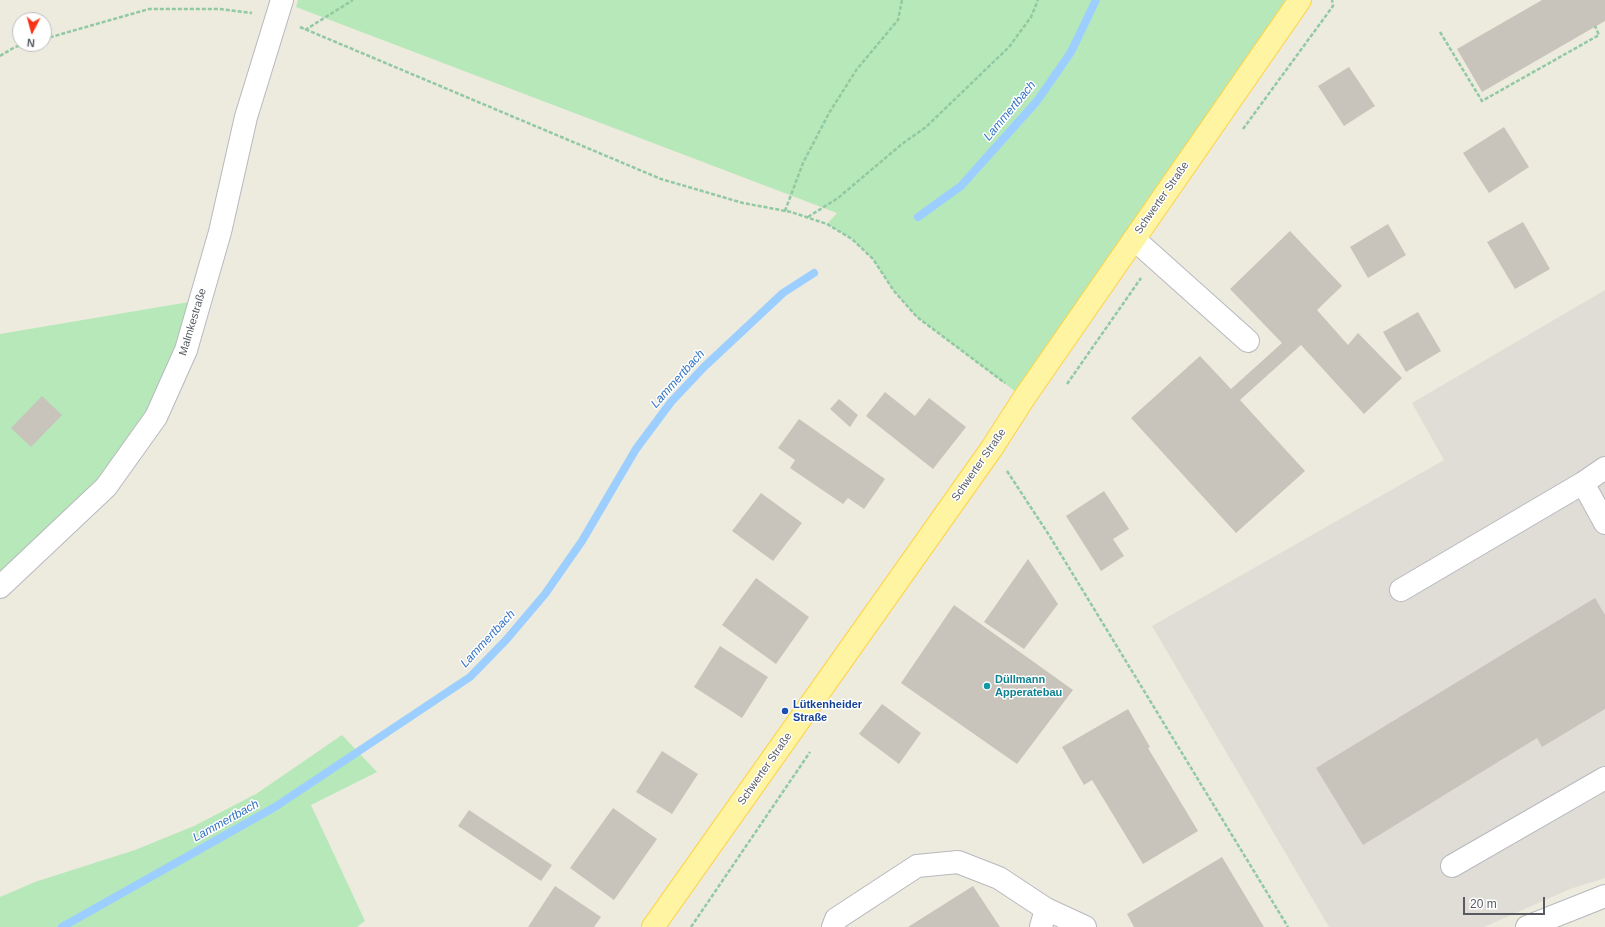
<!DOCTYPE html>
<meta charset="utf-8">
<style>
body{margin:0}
#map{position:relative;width:1605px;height:927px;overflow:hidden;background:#edeade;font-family:Helvetica,sans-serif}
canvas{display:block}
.north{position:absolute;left:12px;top:12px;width:40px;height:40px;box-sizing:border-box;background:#fff;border:1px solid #bcbdc0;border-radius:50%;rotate:186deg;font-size:11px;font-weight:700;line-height:16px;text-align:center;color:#575b61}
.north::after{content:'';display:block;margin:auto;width:14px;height:18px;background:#fa3217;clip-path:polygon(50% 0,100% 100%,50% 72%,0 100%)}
.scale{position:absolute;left:1463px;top:897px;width:82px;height:18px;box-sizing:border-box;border:2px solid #575b61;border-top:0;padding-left:5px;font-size:12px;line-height:14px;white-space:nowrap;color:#575b61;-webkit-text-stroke:3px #fff;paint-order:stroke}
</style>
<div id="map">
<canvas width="1605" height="927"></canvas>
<div class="north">N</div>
<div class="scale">20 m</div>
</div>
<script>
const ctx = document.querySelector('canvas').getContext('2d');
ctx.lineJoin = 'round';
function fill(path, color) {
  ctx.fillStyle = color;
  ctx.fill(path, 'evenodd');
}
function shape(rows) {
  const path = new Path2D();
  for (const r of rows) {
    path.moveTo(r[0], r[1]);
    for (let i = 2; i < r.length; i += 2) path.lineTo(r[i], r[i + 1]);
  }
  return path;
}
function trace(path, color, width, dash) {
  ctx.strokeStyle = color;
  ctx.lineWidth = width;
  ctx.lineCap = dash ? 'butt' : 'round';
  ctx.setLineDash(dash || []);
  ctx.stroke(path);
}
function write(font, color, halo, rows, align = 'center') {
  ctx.font = font + ' Helvetica,sans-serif';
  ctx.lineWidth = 3;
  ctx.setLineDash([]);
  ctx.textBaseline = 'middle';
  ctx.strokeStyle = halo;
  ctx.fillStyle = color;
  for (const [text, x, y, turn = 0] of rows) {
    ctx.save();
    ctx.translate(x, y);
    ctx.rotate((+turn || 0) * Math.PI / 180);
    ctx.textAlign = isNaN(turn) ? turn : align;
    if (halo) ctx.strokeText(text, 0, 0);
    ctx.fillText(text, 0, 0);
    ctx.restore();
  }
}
fill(shape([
 [1605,290,1605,878,1570,889,1484,927,1329,927,1152,626,1444,460,1412,403]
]), '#e0ddd6');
fill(shape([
 [298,0,1300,0,1024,398,917,317,894,291,873,259,852,239,827,224,837,213,296,7],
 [201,300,156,417,0,587,0,334],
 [342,735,377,772,311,805,365,921,357,927,0,927,0,897,35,882,135,850,194,826,256,794]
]), '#b7e8b9');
trace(shape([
 [918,217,961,186,1037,101,1071,52,1096,0],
 [62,927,275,807,470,677,506,640,545,594,582,541,636,449,671,402,704,367,783,293,814,273]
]), '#9ccfff', 8);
fill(shape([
 [1542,0,1605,0,1605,21,1482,92,1457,49],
 [1349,67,1375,106,1344,126,1318,86],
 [1504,127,1529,167,1489,193,1463,153],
 [1523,222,1550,269,1515,289,1487,242],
 [1388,224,1406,255,1368,278,1350,247],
 [1290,231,1342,286,1317,310,1348,345,1358,333,1402,378,1364,414,1301,345,1240,400,1305,471,1236,533,1131,418,1200,356,1231,389,1282,343,1230,289],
 [1418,312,1441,351,1406,372,1383,332],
 [885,392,915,416,929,398,966,427,933,469,866,416],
 [42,396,62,415,31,447,11,428],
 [839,399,858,415,850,427,830,409],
 [799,419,885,479,864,509,848,498,843,504,790,468,795,460,778,448],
 [1104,491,1129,529,1113,539,1124,556,1101,571,1066,516],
 [761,493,802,523,773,561,732,531],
 [1028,559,1058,604,1024,649,984,622],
 [756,578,809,617,776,664,722,625],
 [1595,598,1605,615,1605,709,1542,747,1537,738,1363,845,1316,768],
 [954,605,1073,690,1017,764,901,683],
 [720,646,768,677,742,718,694,687],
 [882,704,921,733,899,764,859,734],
 [1128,709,1150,747,1148,748,1198,831,1143,864,1092,780,1084,785,1062,747],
 [662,751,698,774,672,814,636,792],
 [613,808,657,839,614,900,570,868],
 [469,810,552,865,541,881,458,826],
 [1222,857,1264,927,1134,927,1127,914],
 [555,886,601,917,594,927,528,927],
 [973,886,1000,927,908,927]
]), '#c8c4bb');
const minor = shape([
 [1134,239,1248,341],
 [1605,468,1583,483,1605,523],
 [0,587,106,487,156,417,186,350,220,232,246,117,282,0],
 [1401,590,1583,483],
 [1452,866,1605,778],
 [833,927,836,919,917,866,958,862,999,878,1046,909,1085,927],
 [1041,927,1046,909],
 [1527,927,1605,896]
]);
const major = shape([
 [653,927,992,448,1024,398,1300,0]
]);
trace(minor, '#b7b9bf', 24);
trace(major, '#ffd345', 24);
trace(shape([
 [300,27,661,179,743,203,791,212,827,224,852,239,873,259,894,291,917,317,1005,383],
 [305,30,353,0],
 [1440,32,1482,101,1599,35,1595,26],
 [44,39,149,9,220,9,252,13],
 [0,56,15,47,25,44],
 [1243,129,1333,6,1332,0],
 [785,211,803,163,829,113,857,69,898,20,902,0],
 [808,217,838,198,902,144,926,127,1009,47,1031,17,1038,0],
 [1067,384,1141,278],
 [1007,471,1049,535,1288,927],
 [691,927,810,752]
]), '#90c9a2', 2.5, [4, 2]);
trace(minor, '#fff', 22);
trace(major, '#fff4a1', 22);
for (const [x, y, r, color] of [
 [987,686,4,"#0f9aa8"],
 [785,711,4,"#1a4fb4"]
]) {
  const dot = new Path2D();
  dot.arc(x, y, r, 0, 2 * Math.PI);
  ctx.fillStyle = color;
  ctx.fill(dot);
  trace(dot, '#fff', 1.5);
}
write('11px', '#575b61', '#fff', [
 ["Schwerter Straße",1162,198,-55],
 ["Malmkestraße",193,322,-73],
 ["Schwerter Straße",979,465,-55],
 ["Schwerter Straße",765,769,-55]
]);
write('bold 11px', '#0d838f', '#fff', [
 ["Düllmann",995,680],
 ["Apperatebau",995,693]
], 'left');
write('bold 11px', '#164399', '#fff', [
 ["Lütkenheider",793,705],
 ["Straße",793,718]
], 'left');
write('italic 12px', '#3273c4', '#fff', [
 ["Lammertbach",1010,111,-50],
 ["Lammertbach",678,379,-48],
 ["Lammertbach",488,639,-47],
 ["Lammertbach",226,821,-29]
]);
</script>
